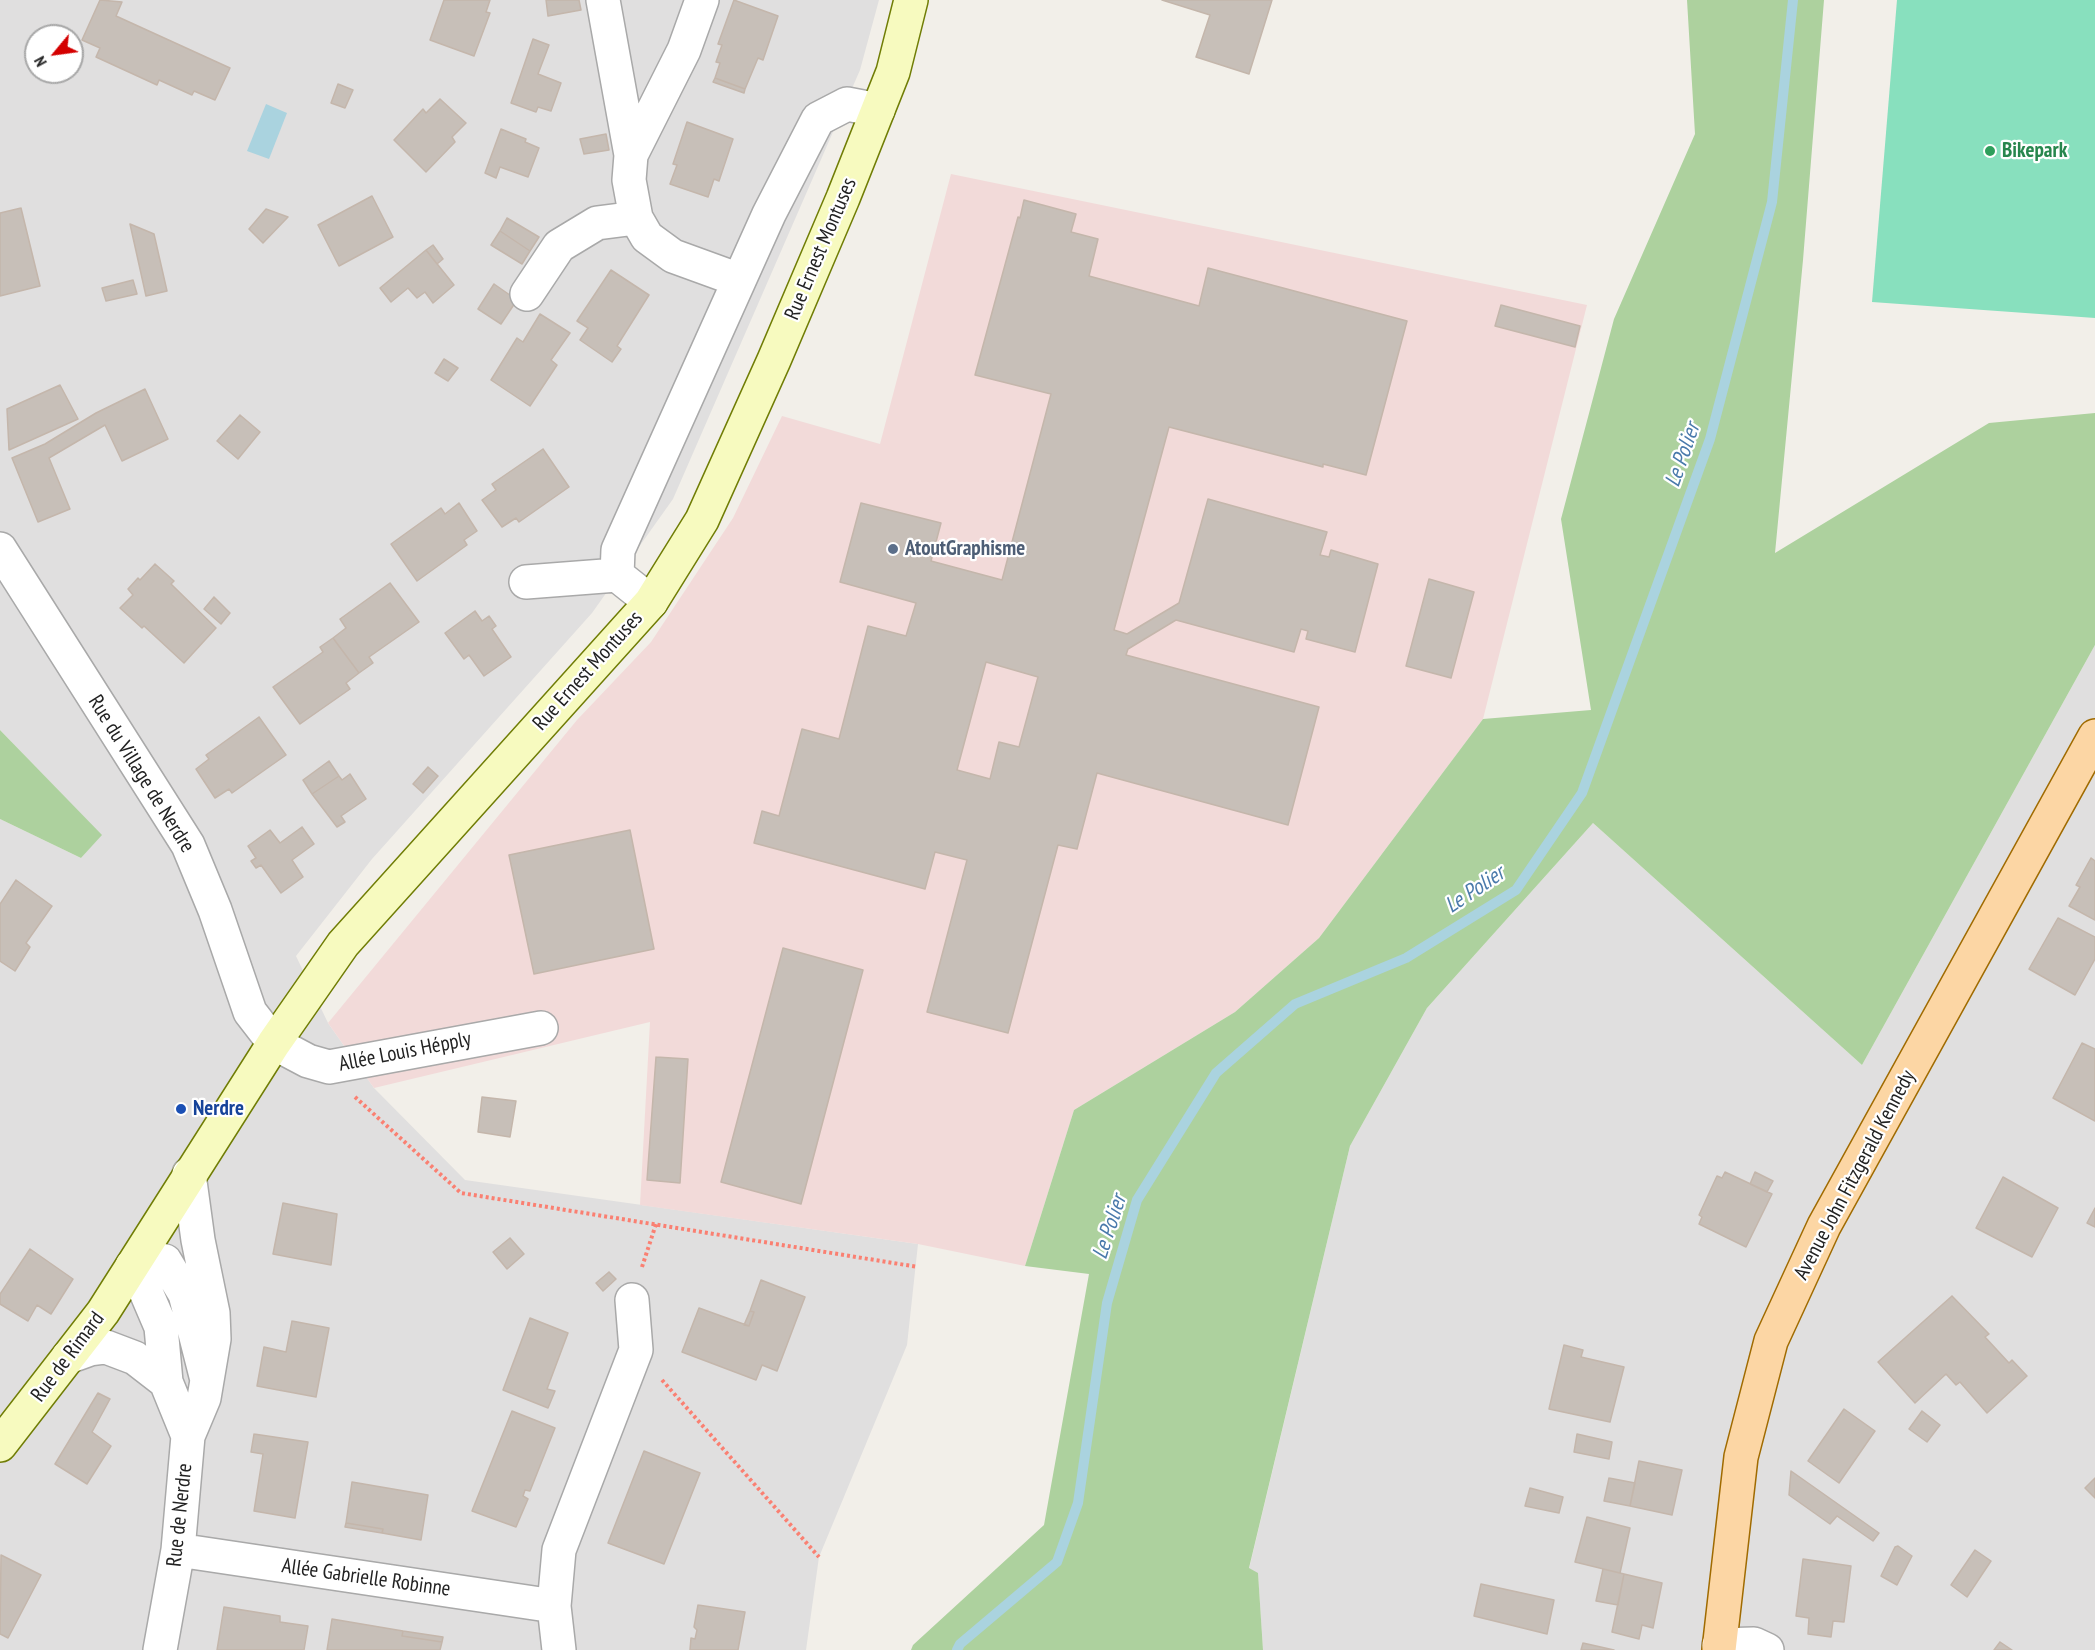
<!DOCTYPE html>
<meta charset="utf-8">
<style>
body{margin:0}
#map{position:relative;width:2095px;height:1650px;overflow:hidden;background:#f2efe9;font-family:"PT Sans Narrow",sans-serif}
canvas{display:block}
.north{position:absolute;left:24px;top:24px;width:60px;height:60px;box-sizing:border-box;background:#fff;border:2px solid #a7a7a7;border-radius:50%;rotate:241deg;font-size:16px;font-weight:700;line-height:24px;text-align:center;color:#222}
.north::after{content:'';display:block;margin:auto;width:21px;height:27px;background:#d40000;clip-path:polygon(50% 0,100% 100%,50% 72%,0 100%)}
</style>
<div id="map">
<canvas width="2095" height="1650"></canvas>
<div class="north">N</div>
</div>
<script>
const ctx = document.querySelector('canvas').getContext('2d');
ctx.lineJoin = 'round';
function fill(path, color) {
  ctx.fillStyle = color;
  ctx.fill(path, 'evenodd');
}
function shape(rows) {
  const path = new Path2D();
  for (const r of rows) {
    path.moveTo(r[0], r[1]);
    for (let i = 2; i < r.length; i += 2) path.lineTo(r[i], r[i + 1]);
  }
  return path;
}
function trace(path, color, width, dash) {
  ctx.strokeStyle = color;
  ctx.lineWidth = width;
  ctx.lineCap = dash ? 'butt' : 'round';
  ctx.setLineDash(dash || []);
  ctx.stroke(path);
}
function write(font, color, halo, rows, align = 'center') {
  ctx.font = font + ' "PT Sans Narrow",sans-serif';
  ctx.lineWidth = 4.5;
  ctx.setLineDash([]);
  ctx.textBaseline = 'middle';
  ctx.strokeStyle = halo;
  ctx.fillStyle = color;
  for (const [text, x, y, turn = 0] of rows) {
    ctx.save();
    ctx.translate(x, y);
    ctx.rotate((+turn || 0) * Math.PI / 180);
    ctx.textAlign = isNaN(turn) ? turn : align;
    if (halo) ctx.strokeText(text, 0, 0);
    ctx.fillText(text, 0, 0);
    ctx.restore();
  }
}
fill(shape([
 [0,0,879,0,860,70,673,499,592,613,372,859,296,956,328,1023,374,1088,465,1180,918,1244,907,1345,819,1557,806,1650,0,1650,0,819,81,858,101,835,0,730],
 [36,36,72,36,72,72,36,72],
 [2095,645,2095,1650,1263,1650,1258,1574,1249,1569,1350,1146,1427,1008,1593,823,1862,1065]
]), '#e0dfdf');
fill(shape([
 [951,174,1587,305,1483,719,1319,938,1235,1012,1074,1110,1025,1266,918,1244,640,1205,650,1022,374,1088,328,1023,577,720,651,642,733,518,782,416,880,444]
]), '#f2dad9');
fill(shape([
 [1687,0,1824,0,1803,260,1775,553,1989,423,2095,413,2095,645,1862,1065,1593,823,1427,1008,1350,1146,1249,1568,1258,1573,1263,1650,911,1650,913,1645,1044,1525,1089,1274,1025,1266,1074,1110,1235,1012,1319,938,1483,719,1591,710,1561,519,1614,319,1695,134],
 [0,730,102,835,81,858,0,819]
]), '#add19e');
fill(shape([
 [1897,0,2095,0,2095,318,1872,302]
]), '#88e0be');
fill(shape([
 [266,104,287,113,269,159,247,151]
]), '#aad3df');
trace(shape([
 [957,1650,960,1644,1057,1562,1078,1503,1107,1303,1137,1200,1216,1073,1295,1004,1406,958,1516,890,1582,793,1710,439,1772,202,1793,0]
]), '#aad3df', 10);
const building = shape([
 [100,0,122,2,116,16,230,68,215,100,194,91,192,95,159,80,157,85,96,57,100,48,82,40,100,0],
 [444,0,490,0,486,12,490,13,474,56,430,40,444,0],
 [546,0,579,0,581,10,548,16,546,0],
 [734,0,778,16,763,60,758,58,745,89,715,78,720,63,716,62,722,45,718,44,734,0],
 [1162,0,1272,0,1249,74,1196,57,1210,15,1162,0],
 [533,39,549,45,538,74,561,83,551,111,538,107,536,112,511,103,533,39],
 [715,78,745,89,744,93,713,82,715,78],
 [338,84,353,90,345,108,331,103,338,84],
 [440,99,466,123,452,137,455,142,426,172,394,140,423,109,426,113,440,99],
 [687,122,733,139,719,181,714,179,708,197,670,184,677,165,673,164,687,122],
 [501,129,526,139,525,142,539,148,528,177,500,167,496,178,485,173,501,129],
 [606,134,609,150,584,154,580,139,606,134],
 [372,196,393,237,339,266,318,225,372,196],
 [1024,200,1076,214,1071,232,1098,239,1089,276,1199,306,1208,268,1407,321,1366,475,1323,464,1323,467,1169,427,1114,630,1127,634,1179,603,1208,499,1327,532,1320,555,1329,557,1331,550,1378,564,1355,652,1306,639,1308,631,1301,629,1294,652,1176,620,1128,649,1126,655,1319,707,1288,825,1097,773,1077,849,1058,845,1008,1033,927,1012,967,860,935,852,925,889,754,843,762,811,779,816,802,729,839,739,868,626,906,636,916,603,840,582,861,503,941,523,931,561,1002,580,1051,394,975,375,1018,217,1020,218,1024,200],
 [986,662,1038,677,1019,747,999,742,990,779,957,770,986,662],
 [21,208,40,286,0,296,0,213,21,208],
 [266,209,288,217,263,243,249,229,266,209],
 [507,218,539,237,530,251,500,231,507,218],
 [130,224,154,234,167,291,146,296,130,224],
 [500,231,530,251,522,264,491,245,500,231],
 [433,245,443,259,437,264,426,250,433,245],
 [426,250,454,285,433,303,425,292,417,298,408,288,391,302,380,288,426,250],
 [611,270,649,295,617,346,621,349,612,362,580,340,588,328,577,321,611,270],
 [133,280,137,294,106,301,102,288,133,280],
 [494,284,517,300,501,324,478,309,494,284],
 [1501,305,1580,326,1575,347,1495,326,1501,305],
 [540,314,570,333,551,360,557,365,530,406,491,380,517,338,523,342,540,314],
 [444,359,458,368,448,381,435,373,444,359],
 [60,385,78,419,9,450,7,409,60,385],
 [145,389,168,439,122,461,105,425,49,458,70,509,38,522,12,458,45,444,96,413,145,389],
 [240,415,260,432,238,459,217,441,240,415],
 [543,449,569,487,519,522,516,518,502,527,482,500,496,490,492,484,543,449],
 [459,503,477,531,464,540,467,545,417,581,391,544,441,508,445,514,459,503],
 [155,564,174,581,171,584,216,628,184,663,144,626,142,628,120,608,133,595,128,589,138,578,140,580,155,564],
 [1429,579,1474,592,1451,678,1406,666,1429,579],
 [390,583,419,622,369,657,373,663,359,673,333,638,346,628,340,619,390,583],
 [214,597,230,613,221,624,204,609,214,597],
 [475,611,482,621,489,616,496,626,492,629,511,657,484,676,469,655,464,659,445,633,475,611],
 [333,638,359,673,346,683,350,689,300,724,273,687,323,652,320,647,333,638],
 [259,717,286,755,232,793,229,789,215,798,196,769,209,759,206,755,259,717],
 [329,761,339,776,312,794,303,780,329,761],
 [428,767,438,776,423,793,413,784,428,767],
 [350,774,366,799,341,816,345,822,337,827,312,794,339,776,342,780,350,774],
 [302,827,314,844,292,860,303,877,281,893,261,865,256,868,251,861,256,858,248,846,270,830,280,843,302,827],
 [630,830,654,949,534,974,509,855,630,830],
 [2091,858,2095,861,2095,920,2069,906,2080,887,2076,885,2091,858],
 [16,880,52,906,26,943,30,947,15,971,0,961,0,904,16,880],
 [2058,918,2095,937,2095,959,2075,995,2029,969,2058,918],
 [783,948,863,970,801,1204,721,1182,783,948],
 [2082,1043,2095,1049,2095,1121,2053,1098,2082,1043],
 [656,1057,688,1059,680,1183,647,1180,656,1057],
 [482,1097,516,1101,510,1137,478,1132,482,1097],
 [1725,1172,1772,1194,1746,1247,1699,1224,1702,1217,1699,1215,1717,1176,1722,1178,1725,1172],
 [1755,1172,1773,1181,1767,1192,1750,1184,1755,1172],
 [2003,1177,2058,1208,2032,1257,1976,1228,2003,1177],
 [283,1203,337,1214,331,1265,273,1254,283,1203],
 [2095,1208,2095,1227,2087,1223,2095,1208],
 [510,1238,524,1254,507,1269,493,1252,510,1238],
 [30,1249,73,1279,51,1314,37,1305,28,1321,0,1304,0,1294,30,1249],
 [609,1272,616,1279,603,1291,596,1283,609,1272],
 [761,1280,805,1297,777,1371,762,1365,756,1380,682,1352,699,1308,749,1326,754,1312,750,1311,761,1280],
 [1952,1296,1989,1334,1985,1337,2009,1363,2012,1360,2027,1376,1987,1413,1960,1382,1956,1385,1946,1374,1915,1403,1878,1362,1952,1296],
 [750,1311,754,1312,749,1326,744,1325,750,1311],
 [530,1318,568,1333,547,1389,555,1391,548,1408,503,1390,530,1318],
 [292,1321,329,1328,316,1397,257,1386,264,1347,286,1352,292,1321],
 [1564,1345,1583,1350,1581,1357,1624,1367,1610,1422,1549,1409,1564,1345],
 [98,1393,110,1399,92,1432,111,1446,87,1484,55,1464,98,1393],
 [1844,1409,1875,1431,1839,1483,1808,1461,1844,1409],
 [512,1411,555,1428,530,1491,525,1490,523,1496,528,1499,516,1527,472,1511,512,1411],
 [1922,1411,1940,1425,1927,1442,1909,1429,1922,1411],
 [254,1434,308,1442,295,1518,254,1511,263,1454,251,1452,254,1434],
 [1577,1434,1612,1442,1609,1459,1574,1452,1577,1434],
 [644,1451,700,1473,664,1564,608,1543,644,1451],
 [1639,1461,1682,1470,1672,1515,1630,1506,1639,1461],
 [1791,1471,1879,1533,1873,1541,1837,1516,1830,1524,1789,1495,1791,1471],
 [1609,1478,1635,1483,1630,1506,1604,1501,1609,1478],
 [2095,1478,2095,1498,2085,1488,2095,1478],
 [352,1482,428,1495,421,1540,382,1533,383,1529,346,1523,352,1482],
 [1530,1488,1563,1497,1559,1513,1525,1506,1530,1488],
 [1587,1517,1630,1528,1620,1573,1575,1562,1587,1517],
 [346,1523,383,1529,382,1533,345,1527,346,1523],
 [1898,1546,1912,1556,1897,1585,1881,1576,1895,1547,1898,1546],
 [1975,1550,1991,1561,1967,1597,1951,1585,1975,1550],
 [1,1555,41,1575,8,1638,0,1634,1,1555],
 [1803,1559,1851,1566,1844,1622,1833,1621,1831,1637,1808,1634,1809,1618,1796,1616,1803,1559],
 [1603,1569,1624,1574,1618,1605,1596,1601,1603,1569],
 [1624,1574,1662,1583,1653,1628,1642,1625,1639,1639,1612,1632,1624,1574],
 [1481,1584,1554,1600,1547,1634,1474,1616,1481,1584],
 [698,1605,745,1612,738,1650,690,1650,691,1638,695,1639,697,1630,694,1627,698,1605],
 [224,1607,280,1616,280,1622,308,1626,304,1650,217,1650,224,1607],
 [332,1619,403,1631,402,1636,442,1642,440,1650,327,1650,332,1619],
 [403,1631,443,1637,442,1642,402,1636,403,1631],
 [2000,1642,2012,1650,1994,1650,2000,1642],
 [1583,1643,1614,1650,1581,1650,1583,1643]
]);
fill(building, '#c7bfb8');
trace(building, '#c4b6ab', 1.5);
const street = shape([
 [603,0,631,155],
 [702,0,684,50,631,155,629,180,636,218,647,237,673,256,739,280],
 [527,294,559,246,597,223,636,218],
 [0,549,188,845,215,910,250,1012,274,1043,308,1061,329,1067,541,1028],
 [526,582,617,575],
 [651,602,617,575,618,550,769,214,818,119,847,104,878,110],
 [68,1357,90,1349,106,1347,135,1358,166,1382,188,1436,178,1550,160,1650],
 [166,1382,161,1327,146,1292,132,1266,151,1258,165,1261,185,1294,207,1380],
 [188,1436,204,1398,214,1339,213,1313,198,1240,189,1174],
 [178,1550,554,1606,559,1650],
 [554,1606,559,1550,636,1350,632,1300],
 [1719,1645,1754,1644,1767,1650]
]);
const secondary = shape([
 [0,1445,103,1312,274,1043,343,944,651,602,702,520,774,360,843,198,893,72,911,0]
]);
const primary = shape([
 [1719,1650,1741,1457,1771,1341,1824,1226,2095,736]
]);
trace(street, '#a9a9a9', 36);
trace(secondary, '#707d05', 36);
trace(primary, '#a06b00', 36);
trace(shape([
 [355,1097,461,1193,918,1267],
 [642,1267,656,1224],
 [662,1380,819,1557]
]), '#fa8072', 4, [3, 3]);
trace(street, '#fff', 33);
trace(secondary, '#f7fabf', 33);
trace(primary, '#fcd6a4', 33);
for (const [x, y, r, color] of [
 [1990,151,6,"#2e9e5b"],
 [893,549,6,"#5c6f8a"],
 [181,1109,6,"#1a4fb4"]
]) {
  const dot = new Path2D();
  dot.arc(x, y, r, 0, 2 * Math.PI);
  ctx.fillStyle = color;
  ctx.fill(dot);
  trace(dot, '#fff', 2);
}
write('bold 21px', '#27864d', '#fff', [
 ["Bikepark",2002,151]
], 'left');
write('21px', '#222', '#fff', [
 ["Rue Ernest Montuses",821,249,-67],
 ["Rue Ernest Montuses",588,671,-48],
 ["Rue du Village de Nerdre",141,774,58],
 ["Allée Louis Hépply",405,1052,-11],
 ["Avenue John Fitzgerald Kennedy",1855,1175,-62],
 ["Rue de Rimard",68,1357,-53],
 ["Rue de Nerdre",180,1515,-84],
 ["Allée Gabrielle Robinne",366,1578,8]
]);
write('bold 21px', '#4e5e75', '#fff', [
 ["AtoutGraphisme",905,549]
], 'left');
write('bold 21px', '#164399', '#fff', [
 ["Nerdre",193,1109]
], 'left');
write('italic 22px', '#4a7aab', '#fff', [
 ["Le Polier",1683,455,-71],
 ["Le Polier",1475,890,-34],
 ["Le Polier",1110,1227,-72]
]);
</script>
